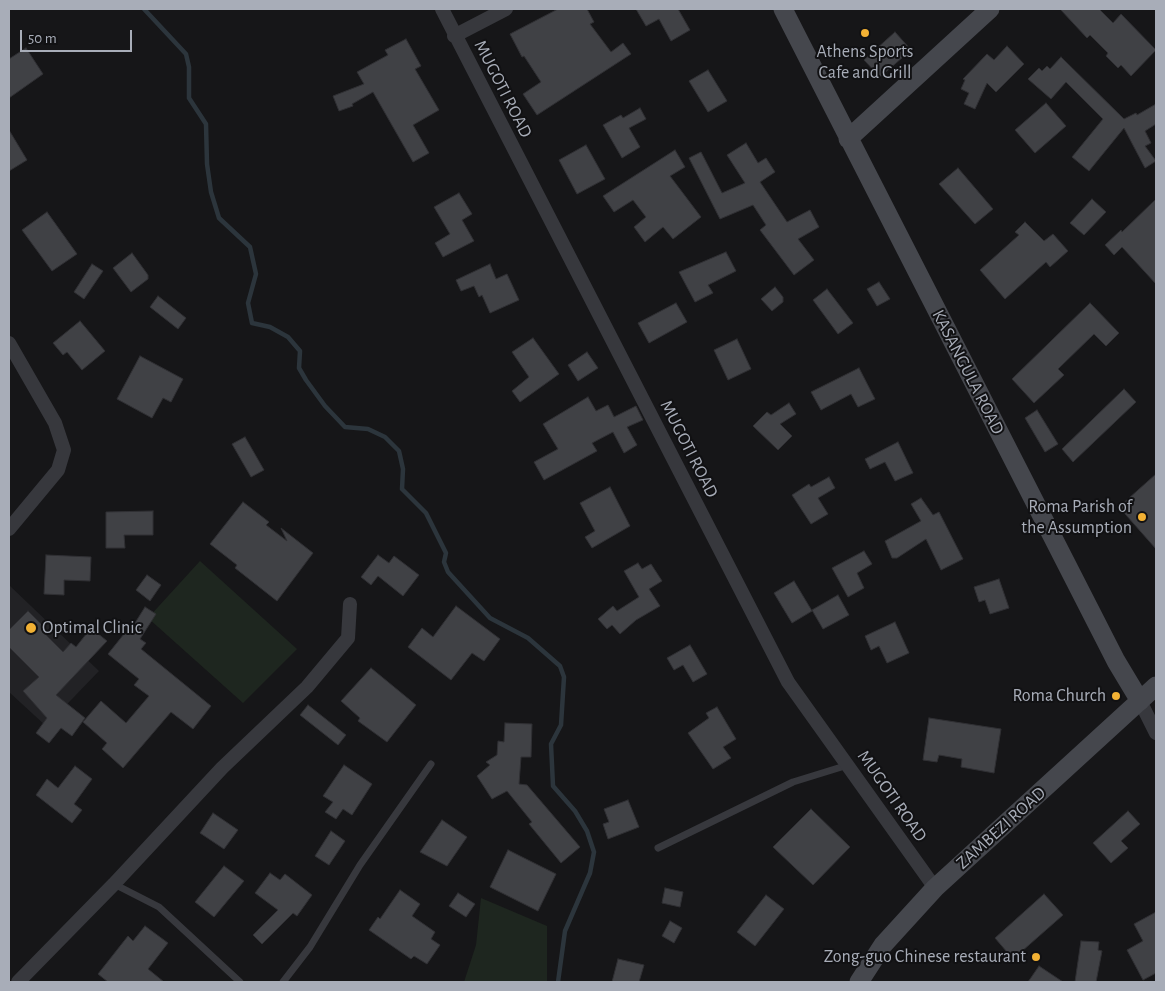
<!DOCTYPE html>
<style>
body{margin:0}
#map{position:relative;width:1165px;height:991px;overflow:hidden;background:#161618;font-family:"Alegreya Sans",sans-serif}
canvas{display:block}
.frame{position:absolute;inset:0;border:10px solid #a8adb8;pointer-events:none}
.scale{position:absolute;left:20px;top:30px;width:112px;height:22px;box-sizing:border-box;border:2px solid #a8adb8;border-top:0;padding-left:6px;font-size:15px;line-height:18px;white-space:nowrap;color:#a8adb8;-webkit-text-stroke:4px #111113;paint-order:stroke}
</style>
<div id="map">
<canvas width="1165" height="991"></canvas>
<div class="frame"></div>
<div class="scale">50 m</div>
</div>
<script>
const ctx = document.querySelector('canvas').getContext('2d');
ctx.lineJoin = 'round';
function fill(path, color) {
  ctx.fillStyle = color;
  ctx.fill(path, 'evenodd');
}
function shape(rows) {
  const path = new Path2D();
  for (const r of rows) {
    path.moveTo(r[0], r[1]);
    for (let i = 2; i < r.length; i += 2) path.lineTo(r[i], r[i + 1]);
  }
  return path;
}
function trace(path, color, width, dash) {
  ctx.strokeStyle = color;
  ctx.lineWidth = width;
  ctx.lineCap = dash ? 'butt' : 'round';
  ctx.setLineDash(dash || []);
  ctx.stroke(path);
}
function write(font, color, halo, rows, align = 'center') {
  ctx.font = font + ' "Alegreya Sans",sans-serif';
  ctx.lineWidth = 4;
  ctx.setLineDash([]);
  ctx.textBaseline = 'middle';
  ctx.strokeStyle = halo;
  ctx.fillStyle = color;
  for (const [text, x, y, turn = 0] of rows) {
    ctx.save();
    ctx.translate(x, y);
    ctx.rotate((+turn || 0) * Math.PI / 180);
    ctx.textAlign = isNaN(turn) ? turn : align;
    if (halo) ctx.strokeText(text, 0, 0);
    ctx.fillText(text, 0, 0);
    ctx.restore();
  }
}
fill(shape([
 [9,585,99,671,46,726,9,692]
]), '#222225');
fill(shape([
 [200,561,297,649,243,703,148,618],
 [481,898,547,926,547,982,464,982,476,945]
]), '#1e261f');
trace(shape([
 [144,9,186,54,189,67,189,98,206,124,207,164,211,192,219,218,250,247,256,274,248,303,252,323,270,327,288,337,300,351,299,368,306,380,325,406,345,427,368,429,385,437,399,451,403,469,402,489,426,513,446,553,444,562,448,572,490,618,528,638,560,666,564,677,561,725,551,744,553,786,575,811,587,831,594,852,590,873,565,931,558,982]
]), '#2c353c', 4.5);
const building = shape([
 [558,9,587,9,594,22,590,24,611,52,623,43,631,54,537,115,523,94,541,82,524,56,522,57,510,34,558,9],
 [636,9,678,9,690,30,671,41,659,19,646,26,636,9],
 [1060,9,1099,9,1113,23,1121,14,1156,50,1131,76,1121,65,1118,68,1106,56,1108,53,1090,35,1087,38,1060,9],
 [895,32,911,50,880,77,864,60,895,32],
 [406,39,421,66,415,69,439,110,413,125,429,153,413,162,373,92,352,104,353,106,339,111,333,96,364,84,357,72,388,55,385,50,406,39],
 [1007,46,1024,64,996,92,987,83,975,109,964,104,969,93,961,89,965,80,963,79,987,54,994,60,1007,46],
 [26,48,43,74,9,98,9,59,26,48],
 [1061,57,1124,119,1136,113,1137,115,1156,104,1156,124,1145,131,1151,143,1145,146,1156,161,1145,168,1124,128,1089,171,1072,157,1103,119,1066,82,1051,99,1028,79,1039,68,1042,71,1047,66,1050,69,1061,57],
 [708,70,727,101,708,112,689,81,708,70],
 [1046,103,1066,126,1035,153,1015,130,1046,103],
 [640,108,646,119,629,128,640,147,622,158,603,125,621,115,623,118,640,108],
 [9,130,27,160,9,171,9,130],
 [746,143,758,163,766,158,775,172,760,182,787,222,810,210,819,227,798,239,814,260,794,275,760,230,766,225,753,205,720,219,689,158,701,152,722,193,745,183,727,155,746,143],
 [586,145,605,179,577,194,559,160,586,145],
 [675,150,685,167,670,176,701,217,673,239,663,227,645,242,634,227,646,217,633,200,614,212,603,196,675,150],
 [958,168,993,209,975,224,939,184,958,168],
 [459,193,472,214,462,220,474,241,443,257,435,243,450,234,434,207,459,193],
 [1092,199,1106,212,1084,235,1070,223,1092,199],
 [1156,199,1156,284,1122,247,1114,255,1105,245,1121,230,1122,232,1156,199],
 [47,212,77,254,52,271,22,230,47,212],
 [1025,222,1044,241,1053,234,1068,251,1050,267,1046,262,1005,299,980,270,1019,235,1015,232,1025,222],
 [726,252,736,271,708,285,713,293,695,302,679,272,726,252],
 [132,253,148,275,148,279,131,292,113,268,132,253],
 [92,264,103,271,84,299,74,292,92,264],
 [490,264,496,279,507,274,519,300,490,313,482,295,479,297,474,286,461,291,456,280,490,264],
 [879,282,890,299,877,306,867,289,879,282],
 [775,287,783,297,783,302,772,311,761,299,775,287],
 [827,289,853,323,838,334,813,300,827,289],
 [158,296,186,318,178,329,150,307,158,296],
 [676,303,687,322,649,343,638,323,676,303],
 [1090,303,1119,333,1106,346,1094,334,1058,369,1064,375,1034,403,1012,379,1090,303],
 [80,321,105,351,82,370,67,352,63,355,53,343,80,321],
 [533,338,559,374,520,402,512,391,529,377,512,352,533,338],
 [737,339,751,369,728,380,714,350,737,339],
 [587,352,598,368,578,381,568,365,587,352],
 [140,356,183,379,171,402,163,398,152,418,117,399,140,356],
 [859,368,875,399,858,407,851,394,821,410,811,392,859,368],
 [1124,389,1136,402,1073,462,1062,449,1124,389],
 [588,397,596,411,608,405,614,417,636,406,643,420,627,427,637,445,624,453,613,432,592,443,597,451,544,480,534,462,558,449,543,424,588,397],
 [789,403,796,414,780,424,792,436,778,450,753,426,767,412,771,415,789,403],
 [1037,410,1058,444,1045,452,1025,418,1037,410],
 [245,437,264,470,251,477,232,444,245,437],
 [898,442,913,473,895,481,885,462,870,469,865,459,898,442],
 [1156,474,1156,549,1119,507,1156,474],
 [829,477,835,488,818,498,828,514,811,524,792,495,809,484,811,487,829,477],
 [610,487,630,526,592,548,585,537,595,531,580,503,610,487],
 [921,498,933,515,939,512,963,559,941,570,926,539,897,558,892,558,885,541,921,521,911,504,921,498],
 [243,502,269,522,266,525,287,541,281,528,313,553,277,601,235,568,237,565,210,544,243,502],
 [153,511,153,535,124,535,125,548,106,548,106,512,153,511],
 [864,551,872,564,857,573,864,588,848,597,832,568,864,551],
 [46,555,91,557,90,581,64,580,64,595,44,594,46,555],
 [378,555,389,563,394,556,419,575,403,596,378,576,371,585,361,577,378,555],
 [638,563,642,569,651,564,662,581,649,589,660,606,636,620,620,634,612,625,607,629,598,619,613,606,617,611,639,597,624,571,638,563],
 [147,575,161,585,150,601,136,590,147,575],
 [999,579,1009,608,990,614,985,600,979,602,974,587,999,579],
 [794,581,812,611,792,623,774,593,794,581],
 [838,595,849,615,823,629,812,610,838,595],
 [456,606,500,639,484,661,472,653,451,680,408,647,422,628,433,637,456,606],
 [145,607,156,614,140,639,146,643,141,649,211,706,193,729,171,712,123,768,102,749,107,743,83,722,101,701,126,723,149,696,134,685,139,679,108,654,128,629,130,631,145,607],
 [28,611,45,628,42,631,63,652,71,643,76,647,91,628,107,641,56,695,85,718,72,736,61,728,49,743,36,733,47,718,23,691,39,677,9,647,9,630,28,611],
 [895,622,909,653,887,663,879,646,871,650,865,636,895,622],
 [690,645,707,674,693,682,683,665,674,670,667,658,690,645],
 [371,668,416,705,387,742,358,721,360,718,341,701,371,668],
 [308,705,346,735,338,745,300,715,308,705],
 [717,707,736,739,723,747,731,758,713,769,688,733,709,718,706,713,717,707],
 [929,718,1001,729,994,773,961,767,962,759,939,755,937,762,923,760,929,718],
 [505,723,532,724,531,757,521,757,519,784,527,785,580,847,561,863,529,824,532,822,507,791,492,799,477,776,490,765,486,762,497,755,498,741,504,742,505,723],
 [344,765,372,784,352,815,343,809,336,819,325,812,333,802,323,796,344,765],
 [75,766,92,779,74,804,82,810,72,823,36,795,47,779,58,788,75,766],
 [628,800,639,827,608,839,603,824,609,822,604,809,628,800],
 [811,809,850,847,813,885,773,847,811,809],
 [1128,811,1140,824,1121,841,1128,848,1111,863,1093,843,1128,811],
 [213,813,238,830,224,849,200,833,213,813],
 [442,820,467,837,447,866,420,852,442,820],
 [331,831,345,841,329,865,315,856,331,831],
 [508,850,556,874,538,911,490,887,508,850],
 [224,866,244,881,214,917,195,902,224,866],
 [270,873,280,880,285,874,312,895,297,916,293,913,262,944,253,935,278,910,255,893,270,873],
 [665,888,683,892,680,907,662,903,665,888],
 [400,890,420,904,412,916,435,932,431,939,440,945,427,964,414,956,411,959,369,930,378,917,380,919,400,890],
 [458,893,475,904,466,917,449,906,458,893],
 [1044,894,1063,915,1013,959,995,938,1044,894],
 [766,895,784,909,755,946,737,932,766,895],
 [1156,912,1156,973,1143,980,1127,950,1143,941,1134,924,1156,912],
 [670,921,682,928,674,943,662,936,670,921],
 [145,926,168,943,148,969,164,982,108,982,98,974,128,936,133,941,145,926],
 [1081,941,1099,942,1098,950,1102,951,1096,982,1075,982,1081,941],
 [618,959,644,965,639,982,612,982,618,959],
 [1039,966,1063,982,1028,982,1039,966]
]);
fill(building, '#404145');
trace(building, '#303034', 1);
trace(shape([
 [658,848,793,782,848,765],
 [114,884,159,907,240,982],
 [283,982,310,947,360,865,431,764]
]), '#37383d', 7);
trace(shape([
 [442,9,788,682,935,888],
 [454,36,506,9],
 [9,343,55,423,64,450,58,470,9,529],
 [1140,701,1156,733],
 [18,982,114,884,222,768,307,687,348,638,350,604]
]), '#37383d', 14);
trace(shape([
 [783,9,1116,661,1140,701],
 [848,139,990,9],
 [859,982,883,945,935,888,1156,686]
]), '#45474d', 19);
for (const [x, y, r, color] of [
 [865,33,5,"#f2b134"],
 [1142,517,5,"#f2b134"],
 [31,628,6,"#f2b134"],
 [1116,696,5,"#f2b134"],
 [1036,957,5,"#f2b134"]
]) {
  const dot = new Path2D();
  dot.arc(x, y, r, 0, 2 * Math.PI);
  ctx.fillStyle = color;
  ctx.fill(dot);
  trace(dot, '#111113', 2);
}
write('18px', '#a8adb8', '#111113', [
 ["Athens Sports",865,52,"center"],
 ["Cafe and Grill",865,73,"center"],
 ["Roma Parish of",1132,507],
 ["the Assumption",1132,528],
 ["Optimal Clinic",42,628,"left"],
 ["Roma Church",1106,696],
 ["Zong-guo Chinese restaurant",1026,957]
], 'right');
write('18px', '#a8adb8', '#111113', [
 ["MUGOTI ROAD",503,89,63],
 ["KASANGULA ROAD",968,372,63],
 ["MUGOTI ROAD",689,449,63],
 ["MUGOTI ROAD",892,796,55],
 ["ZAMBEZI ROAD",1001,828,-42]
]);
</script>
